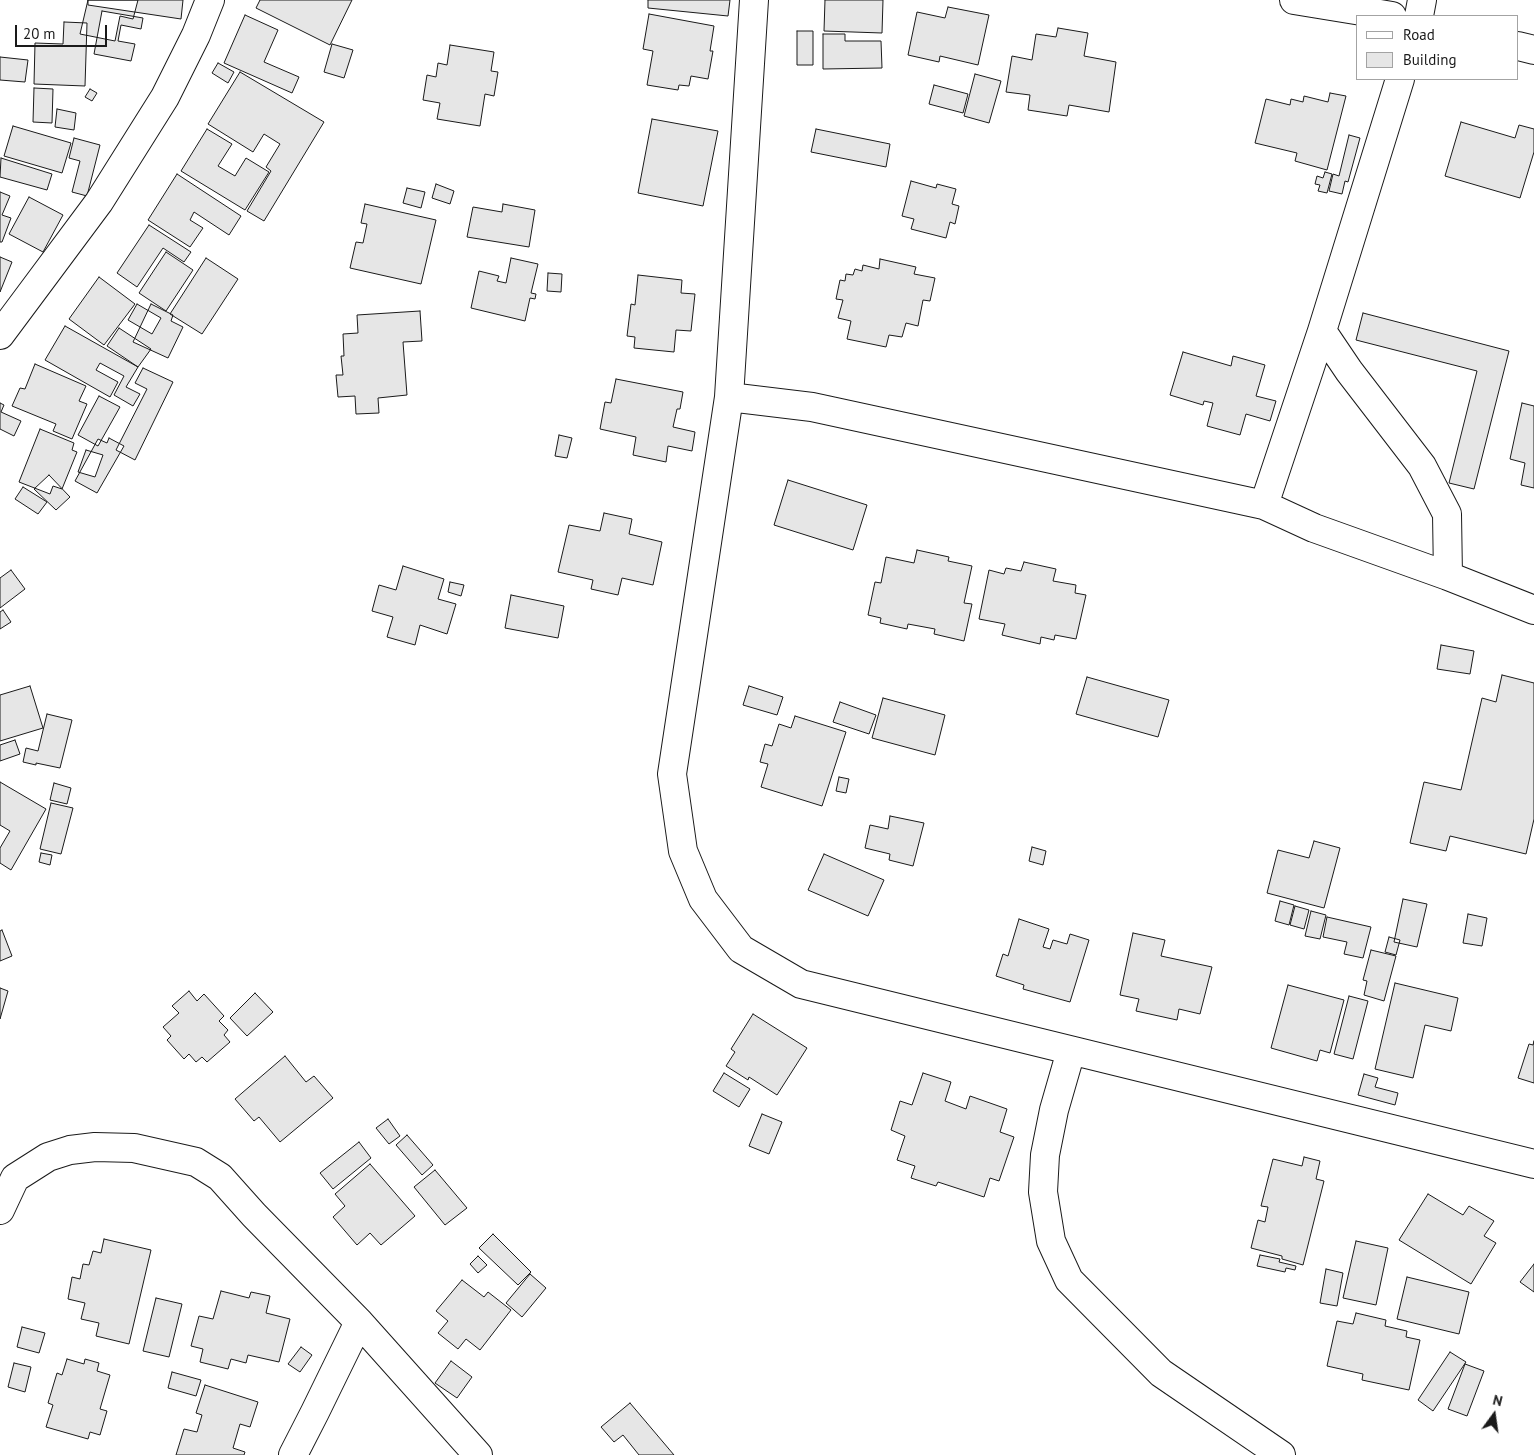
<!DOCTYPE html>
<style>
body{margin:0}
#map{position:relative;width:1534px;height:1455px;overflow:hidden;background:#fff;font-family:"PT Sans",sans-serif}
canvas{display:block}
.legend{position:absolute;left:1356px;top:15px;width:162px;height:65px;box-sizing:border-box;background:#fff;border:1px solid #a3a3a3;margin:0;padding:6px 9px;list-style:none;font-size:15px;color:#1a1a1a}
.legend li{display:flex;align-items:center;gap:10px;height:25px}
.legend b{width:25px;border:1px solid #a3a3a3}
.north{position:absolute;left:1469px;top:1390px;width:50px;height:50px;-webkit-text-stroke:4px #fff;paint-order:stroke;rotate:14deg;font-size:14px;font-weight:700;line-height:20px;text-align:center;color:#1a1a1a}
.north::after{content:'';display:block;margin:auto;width:18px;height:22px;background:#1a1a1a;clip-path:polygon(50% 0,100% 100%,50% 72%,0 100%)}
.scale{position:absolute;left:15px;top:25px;width:92px;height:22px;box-sizing:border-box;border:2px solid #1a1a1a;border-top:0;padding-left:6px;font-size:15px;line-height:18px;white-space:nowrap;color:#1a1a1a;-webkit-text-stroke:4px #fff;paint-order:stroke}
</style>
<div id="map">
<canvas width="1534" height="1455"></canvas>
<ul class="legend">
<li><b style="height:6px;background:#fff"></b>Road</li>
<li><b style="height:14px;background:#e6e6e6"></b>Building</li>
</ul>
<div class="north">N</div>
<div class="scale">20 m</div>
</div>
<script>
const ctx = document.querySelector('canvas').getContext('2d');
ctx.lineJoin = 'round';
function fill(path, color) {
  ctx.fillStyle = color;
  ctx.fill(path, 'evenodd');
}
function shape(rows) {
  const path = new Path2D();
  for (const r of rows) {
    path.moveTo(r[0], r[1]);
    for (let i = 2; i < r.length; i += 2) path.lineTo(r[i], r[i + 1]);
  }
  return path;
}
function trace(path, color, width, dash) {
  ctx.strokeStyle = color;
  ctx.lineWidth = width;
  ctx.lineCap = dash ? 'butt' : 'round';
  ctx.setLineDash(dash || []);
  ctx.stroke(path);
}
const building = shape([
 [88,0,183,0,181,19,88,5,88,0],
 [88,0,138,0,133,19,120,16,115,41,80,34,88,0],
 [260,0,352,0,330,45,256,8,260,0],
 [648,0,730,0,728,16,648,8,648,0],
 [825,0,883,0,882,33,824,31,825,0],
 [948,7,989,15,978,65,940,56,939,62,908,55,917,12,945,18,948,7],
 [102,11,143,18,141,29,121,25,118,41,135,44,131,61,94,54,102,11],
 [649,14,714,26,710,51,713,51,708,79,691,76,689,86,679,85,678,90,647,85,653,51,643,49,649,14],
 [245,15,278,30,264,62,299,77,292,93,224,63,245,15],
 [64,22,87,23,85,86,34,84,35,43,63,44,64,22],
 [1058,28,1088,33,1084,56,1116,62,1109,112,1069,105,1067,116,1028,110,1030,95,1006,92,1012,56,1032,60,1036,34,1056,37,1058,28],
 [797,31,813,31,813,65,797,65,797,31],
 [823,34,845,34,845,41,881,41,882,68,823,69,823,34],
 [332,44,353,50,344,78,324,72,332,44],
 [450,45,494,52,491,71,498,72,494,96,485,94,480,126,437,119,440,103,423,100,427,75,436,77,438,63,447,65,450,45],
 [0,57,28,60,25,82,0,80,0,57],
 [218,63,234,72,228,83,212,73,218,63],
 [240,72,324,122,264,221,247,211,271,171,266,167,280,144,264,134,253,152,208,124,240,72],
 [975,74,1001,81,989,123,964,116,975,74],
 [934,85,968,94,963,113,929,104,934,85],
 [34,88,53,89,52,123,33,122,34,88],
 [90,89,97,93,92,101,85,97,90,89],
 [1330,93,1346,96,1327,170,1295,161,1297,153,1255,143,1266,99,1290,105,1291,99,1303,102,1304,96,1328,102,1330,93],
 [57,109,76,113,74,130,55,127,57,109],
 [652,119,718,131,703,206,638,193,652,119],
 [1461,122,1515,138,1519,125,1534,129,1534,152,1520,198,1445,176,1461,122],
 [13,126,71,143,62,173,4,156,13,126],
 [207,129,232,144,218,166,235,176,246,158,269,172,245,210,181,171,207,129],
 [816,129,890,144,886,167,811,152,816,129],
 [1349,135,1360,138,1348,182,1345,181,1342,194,1329,191,1333,174,1339,176,1349,135],
 [74,138,100,145,87,196,72,192,80,161,69,158,74,138],
 [1,158,52,174,47,190,0,177,1,158],
 [1325,172,1332,174,1327,193,1318,191,1320,185,1315,184,1317,176,1323,178,1325,172],
 [177,174,241,216,229,235,194,212,190,220,203,228,190,247,148,220,177,174],
 [911,181,936,188,937,184,956,189,952,204,959,206,955,224,950,222,946,238,911,229,914,219,902,216,911,181],
 [436,184,454,191,450,204,432,198,436,184],
 [407,188,425,192,421,208,403,203,407,188],
 [0,192,10,196,2,215,11,218,2,242,0,242,0,192],
 [29,197,63,215,43,252,9,234,29,197],
 [365,204,436,220,421,284,350,268,356,242,363,243,367,224,361,223,365,204],
 [503,204,535,210,529,247,467,237,473,207,502,212,503,204],
 [149,225,191,252,184,262,163,248,137,287,117,273,149,225],
 [166,252,193,270,166,311,139,293,166,252],
 [0,257,12,262,0,292,0,257],
 [206,258,238,279,202,334,170,314,206,258],
 [511,258,538,264,531,293,536,294,535,299,530,298,525,321,471,308,479,271,499,276,497,281,506,283,511,258],
 [880,259,916,267,914,274,935,278,930,301,923,300,918,326,906,323,902,337,889,335,886,347,847,339,851,321,838,318,843,300,836,299,840,280,845,281,846,274,853,275,855,269,862,271,863,265,879,269,880,259],
 [548,273,562,274,561,292,547,291,548,273],
 [638,275,682,280,681,293,695,294,691,331,676,330,674,352,634,348,635,337,627,336,631,304,635,305,638,275],
 [99,277,135,304,104,345,69,319,99,277],
 [137,304,161,318,152,334,128,320,137,304],
 [151,304,173,315,171,321,183,327,168,358,133,342,151,304],
 [420,311,422,341,403,342,407,395,378,398,379,413,356,414,355,396,338,397,336,375,343,375,341,356,344,356,343,334,358,333,357,315,420,311],
 [1363,313,1509,351,1474,489,1449,483,1477,371,1356,340,1363,313],
 [65,326,138,367,126,387,140,394,133,406,114,395,124,376,100,363,96,370,118,382,110,397,45,360,65,326],
 [119,328,151,349,138,367,107,346,119,328],
 [1183,352,1231,366,1233,356,1265,365,1256,396,1276,401,1270,421,1246,414,1240,435,1207,426,1213,403,1204,401,1203,405,1170,395,1183,352],
 [35,364,86,386,79,401,87,404,72,439,53,431,56,424,12,406,20,388,25,389,35,364],
 [143,368,173,382,135,460,116,450,147,389,135,383,143,368],
 [616,379,683,392,680,409,677,409,673,427,695,432,692,451,668,446,666,462,633,455,636,437,600,429,605,402,611,403,616,379],
 [99,396,120,407,98,446,78,435,99,396],
 [0,403,4,405,1,412,21,421,14,436,0,429,0,403],
 [1522,403,1534,406,1534,488,1521,485,1525,463,1510,459,1522,403],
 [40,429,74,443,72,450,77,452,62,489,53,486,50,494,19,482,40,429],
 [559,435,572,438,567,458,555,456,559,435],
 [109,438,124,446,97,493,75,481,98,439,107,443,109,438],
 [86,450,103,455,95,477,78,472,86,450],
 [49,475,70,497,56,510,34,489,49,475],
 [788,480,867,505,853,550,774,525,788,480],
 [23,487,47,502,38,514,15,499,23,487],
 [604,513,632,519,629,534,662,542,653,585,622,578,618,595,591,589,593,580,558,572,569,525,600,531,604,513],
 [917,550,949,557,948,561,972,566,964,603,972,604,964,641,934,634,935,629,908,624,907,629,880,623,881,618,868,615,875,582,881,583,886,557,914,563,917,550],
 [1024,562,1056,569,1053,581,1076,585,1075,593,1086,595,1076,639,1055,635,1054,640,1041,637,1040,644,1002,635,1005,624,979,619,989,570,1004,574,1006,568,1021,571,1024,562],
 [403,566,444,579,438,599,456,604,447,634,420,625,415,645,387,637,393,617,372,611,379,585,396,590,403,566],
 [11,570,25,589,0,608,0,578,11,570],
 [450,582,464,585,461,596,448,592,450,582],
 [511,595,564,606,558,638,505,628,511,595],
 [3,610,11,622,0,629,0,612,3,610],
 [1441,645,1474,651,1470,674,1437,669,1441,645],
 [1502,675,1534,683,1534,819,1526,854,1450,836,1446,851,1410,843,1424,782,1461,790,1482,698,1496,702,1502,675],
 [1087,677,1169,700,1158,737,1076,714,1087,677],
 [30,686,43,728,0,741,0,695,30,686],
 [749,686,783,697,777,715,743,705,749,686],
 [883,698,945,715,935,755,872,738,883,698],
 [840,702,876,715,869,734,833,722,840,702],
 [47,714,72,720,60,768,36,763,36,765,23,762,26,748,38,751,47,714],
 [795,716,846,732,822,806,761,787,768,764,760,762,765,744,772,746,779,724,791,728,795,716],
 [15,740,20,754,0,761,0,745,15,740],
 [839,777,849,779,846,793,836,791,839,777],
 [0,782,46,809,11,870,0,863,0,848,10,831,0,825,0,782],
 [54,783,71,788,67,804,50,800,54,783],
 [51,803,73,808,61,854,40,849,51,803],
 [890,816,924,823,913,866,889,860,890,854,865,848,870,825,888,829,890,816],
 [1314,841,1340,848,1324,908,1267,893,1278,850,1309,858,1314,841],
 [1032,847,1046,851,1043,865,1029,861,1032,847],
 [41,853,52,855,50,865,39,862,41,853],
 [824,854,884,880,868,916,808,890,824,854],
 [1403,899,1427,904,1417,947,1394,942,1403,899],
 [1280,901,1294,905,1289,925,1275,921,1280,901],
 [1295,906,1309,910,1304,929,1290,925,1295,906],
 [1311,911,1326,915,1320,939,1305,936,1311,911],
 [1468,914,1487,918,1482,946,1463,943,1468,914],
 [1327,917,1371,927,1363,958,1344,954,1347,942,1323,937,1327,917],
 [1019,919,1049,929,1043,947,1050,949,1053,940,1067,944,1070,934,1089,940,1070,1002,1023,989,1024,985,996,976,1003,954,1008,956,1019,919],
 [2,930,12,956,0,961,0,931,2,930],
 [1133,933,1165,940,1161,956,1212,967,1200,1014,1179,1009,1177,1020,1136,1011,1139,999,1120,995,1133,933],
 [1389,937,1400,940,1396,955,1385,952,1389,937],
 [1371,950,1396,956,1384,1001,1364,995,1367,981,1363,980,1371,950],
 [1395,983,1458,998,1451,1031,1425,1025,1413,1078,1375,1069,1395,983],
 [1288,985,1344,1000,1330,1053,1320,1050,1317,1061,1271,1048,1288,985],
 [0,988,8,991,0,1019,0,988],
 [189,991,197,1001,204,994,224,1016,219,1021,228,1030,224,1035,230,1042,207,1062,202,1057,196,1062,189,1054,184,1059,167,1040,171,1036,163,1027,179,1013,172,1006,189,991],
 [255,993,273,1012,247,1036,230,1018,255,993],
 [1349,996,1368,1001,1353,1059,1334,1054,1349,996],
 [753,1014,807,1048,777,1095,749,1077,748,1080,726,1066,735,1052,731,1049,753,1014],
 [1534,1041,1534,1083,1518,1078,1529,1044,1533,1045,1534,1041],
 [285,1056,306,1082,314,1076,333,1098,280,1142,259,1117,254,1121,235,1099,285,1056],
 [724,1073,750,1089,739,1107,713,1091,724,1073],
 [923,1073,951,1082,945,1101,966,1109,970,1096,1007,1109,1000,1132,1014,1137,999,1181,990,1178,984,1197,938,1182,936,1186,911,1178,915,1166,897,1160,905,1136,891,1130,900,1101,912,1105,923,1073],
 [1364,1074,1378,1078,1375,1087,1398,1093,1395,1105,1358,1095,1364,1074],
 [762,1114,782,1122,769,1154,749,1146,762,1114],
 [388,1119,400,1136,389,1144,376,1128,388,1119],
 [407,1135,433,1165,422,1175,396,1145,407,1135],
 [359,1142,371,1158,333,1189,320,1173,359,1142],
 [1304,1157,1320,1161,1316,1179,1324,1181,1303,1265,1282,1259,1282,1256,1251,1248,1258,1220,1265,1222,1268,1207,1261,1206,1273,1159,1302,1166,1304,1157],
 [370,1164,415,1216,381,1245,370,1233,357,1245,333,1217,345,1206,335,1194,370,1164],
 [435,1170,467,1208,445,1225,414,1187,435,1170],
 [1428,1194,1463,1215,1469,1206,1494,1221,1484,1236,1496,1243,1471,1284,1399,1240,1428,1194],
 [493,1234,531,1272,518,1285,479,1248,493,1234],
 [104,1239,151,1250,129,1344,96,1336,99,1323,81,1319,85,1303,68,1299,72,1277,80,1279,83,1264,89,1265,93,1251,101,1253,104,1239],
 [1356,1241,1388,1248,1376,1305,1343,1298,1356,1241],
 [1260,1255,1280,1259,1279,1262,1296,1266,1295,1270,1286,1268,1285,1272,1257,1266,1260,1255],
 [478,1256,487,1265,478,1273,470,1264,478,1256],
 [1534,1264,1534,1292,1520,1282,1534,1264],
 [1326,1269,1343,1273,1337,1306,1320,1303,1326,1269],
 [530,1274,546,1288,522,1317,506,1303,530,1274],
 [1407,1277,1469,1292,1459,1334,1397,1319,1407,1277],
 [462,1280,484,1297,488,1292,511,1310,480,1350,466,1339,458,1349,438,1333,448,1321,436,1311,462,1280],
 [221,1291,249,1298,251,1292,270,1296,266,1313,290,1319,279,1362,248,1355,246,1363,231,1359,228,1369,200,1362,203,1349,191,1346,199,1316,213,1319,221,1291],
 [156,1298,182,1304,169,1357,143,1351,156,1298],
 [1356,1313,1386,1320,1385,1326,1407,1331,1406,1337,1420,1340,1409,1390,1362,1380,1363,1374,1327,1366,1337,1321,1353,1324,1356,1313],
 [22,1327,45,1333,39,1353,17,1347,22,1327],
 [301,1347,312,1355,300,1372,288,1364,301,1347],
 [1450,1352,1466,1362,1433,1411,1418,1400,1450,1352],
 [67,1359,84,1364,85,1359,99,1363,97,1371,110,1375,100,1409,107,1411,100,1435,90,1432,88,1439,46,1427,53,1405,48,1403,57,1373,62,1375,67,1359],
 [451,1361,472,1377,457,1398,435,1383,451,1361],
 [14,1363,31,1367,25,1392,8,1387,14,1363],
 [1465,1364,1484,1371,1467,1416,1448,1409,1465,1364],
 [172,1372,201,1380,196,1396,168,1388,172,1372],
 [205,1385,258,1402,250,1427,240,1424,233,1448,245,1452,244,1455,176,1455,184,1429,197,1432,202,1415,196,1413,205,1385],
 [630,1403,674,1455,639,1455,623,1435,614,1442,601,1427,630,1403]
]);
fill(building, '#e6e6e6');
trace(building, '#1a1a1a', 1);
const street = shape([
 [754,0,729,397,672,774,683,851,703,899,741,949,801,984,1534,1164],
 [1294,0,1392,16],
 [1419,16,1422,0],
 [1518,46,1534,50],
 [1322,331,1349,371,1422,466,1447,514,1448,576],
 [0,335,99,202,165,97,196,35,210,0],
 [729,397,812,407,1264,505,1314,528,1448,576,1534,610],
 [1264,505,1322,331,1400,79],
 [1071,1051,1054,1110,1045,1155,1043,1192,1051,1241,1069,1280,1161,1373,1281,1455],
 [0,1210,15,1178,48,1157,70,1150,95,1147,134,1148,196,1162,220,1177,254,1215,359,1322,478,1455],
 [293,1455,315,1412,359,1322]
]);
trace(street, '#1a1a1a', 30);
trace(street, '#fff', 28);
</script>
